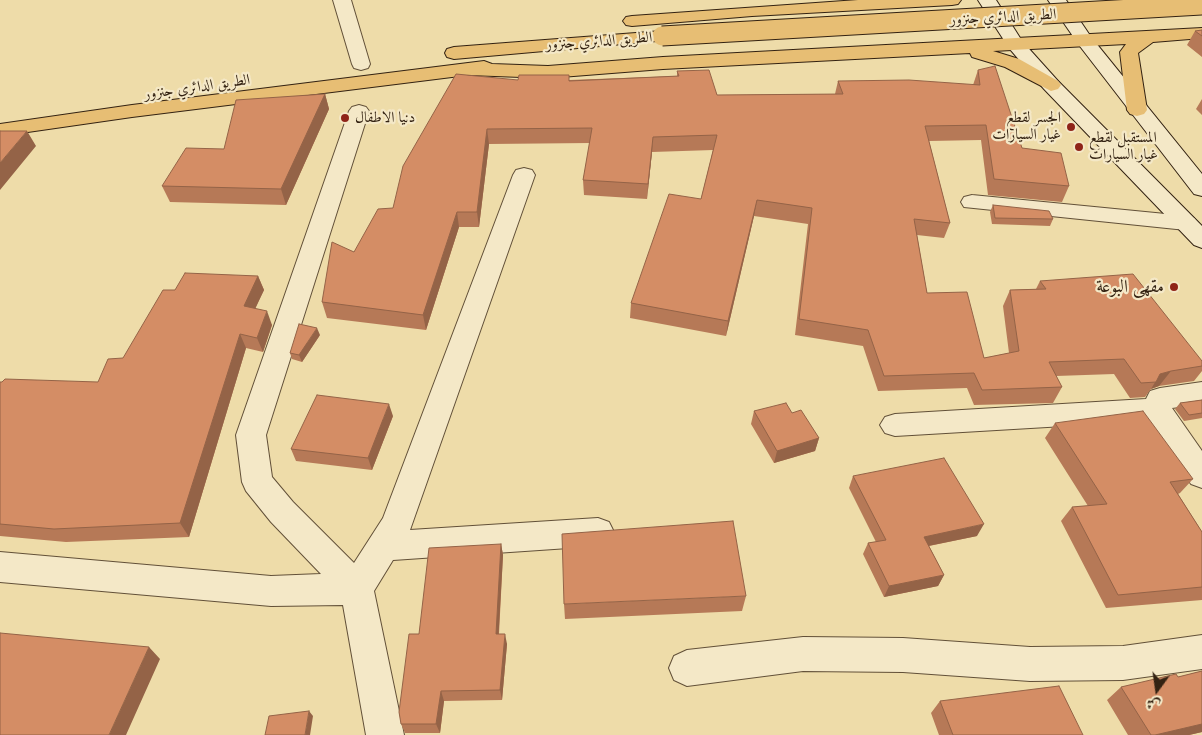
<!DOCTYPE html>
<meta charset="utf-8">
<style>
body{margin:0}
#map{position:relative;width:1202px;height:735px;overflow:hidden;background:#eedca9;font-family:"Libre Caslon Text",Amiri,serif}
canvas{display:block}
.north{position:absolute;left:1132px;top:665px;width:50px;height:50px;-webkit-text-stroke:4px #f4e8c7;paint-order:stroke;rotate:194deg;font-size:14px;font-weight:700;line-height:20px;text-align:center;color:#332212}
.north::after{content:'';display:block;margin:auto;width:18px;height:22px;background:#332212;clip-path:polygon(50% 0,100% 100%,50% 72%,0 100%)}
</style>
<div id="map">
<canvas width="1202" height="735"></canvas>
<div class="north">ش</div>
</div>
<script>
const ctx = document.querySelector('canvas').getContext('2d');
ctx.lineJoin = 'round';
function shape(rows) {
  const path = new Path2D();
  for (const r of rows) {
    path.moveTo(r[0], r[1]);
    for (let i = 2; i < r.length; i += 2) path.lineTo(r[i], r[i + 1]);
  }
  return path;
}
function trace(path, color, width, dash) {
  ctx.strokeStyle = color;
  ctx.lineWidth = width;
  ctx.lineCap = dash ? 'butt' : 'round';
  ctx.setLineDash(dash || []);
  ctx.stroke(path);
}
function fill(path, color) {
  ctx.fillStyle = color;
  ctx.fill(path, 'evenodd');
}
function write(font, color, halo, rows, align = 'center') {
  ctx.font = font + ' "Libre Caslon Text",Amiri,serif';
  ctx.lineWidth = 4.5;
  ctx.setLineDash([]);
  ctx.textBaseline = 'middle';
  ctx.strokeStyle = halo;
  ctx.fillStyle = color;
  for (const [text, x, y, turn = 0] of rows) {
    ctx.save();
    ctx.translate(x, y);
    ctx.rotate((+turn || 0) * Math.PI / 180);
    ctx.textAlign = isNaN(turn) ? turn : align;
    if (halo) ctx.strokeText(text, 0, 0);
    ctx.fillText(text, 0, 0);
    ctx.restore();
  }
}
const street = shape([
 [333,0,351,0,370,64,368,68,361,70,354,68,352,64,333,0],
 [359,105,366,107,369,111,266,435,272,477,293,502,354,563,383,518,513,175,516,170,524,168,532,170,535,175,410,530,598,518,609,522,614,532,609,542,598,546,393,560,374,591,404,735,366,735,343,605,271,606,0,582,0,552,271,576,321,574,271,522,246,491,242,482,236,435,349,111,352,107,359,105],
 [972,195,1186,216,1194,218,1198,223,1194,228,1186,230,964,207,961,202,964,197,972,195],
 [1202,382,1202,404,1172,408,1202,451,1202,488,1191,484,1149,421,895,436,885,433,880,425,885,417,895,414,1146,399,1150,391,1160,388,1202,382],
 [1202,635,1202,669,1123,680,1030,681,903,672,803,671,687,686,674,680,669,668,674,656,687,650,803,637,903,638,1030,647,1123,646,1202,635]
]);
const secondary = shape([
 [978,0,996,0,1022,41,1058,81,1202,226,1202,248,1194,245,1044,89,1009,48,978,0],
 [1048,0,1066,0,1091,37,1202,174,1202,196,1194,194,1079,45,1048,0]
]);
const primary = shape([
 [858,0,961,0,958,4,952,5,752,16,632,26,626,25,623,21,626,17,632,16,858,0],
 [1202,28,1202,38,1153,42,1138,53,1147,110,1144,114,1137,116,1130,114,1127,110,1120,52,1126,44,993,51,1019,59,1058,81,1061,85,1058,89,1051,91,1005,67,972,57,970,53,663,69,548,78,468,75,132,117,0,136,0,124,132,105,484,61,492,64,548,66,663,57,1202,28],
 [662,31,668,32,671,36,668,40,454,59,447,57,445,53,447,49,454,47,662,31]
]);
trace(street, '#625038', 2);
trace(secondary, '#332212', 2);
trace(primary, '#332212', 2);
fill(street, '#f4e8c7');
fill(secondary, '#f4e8c7');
fill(primary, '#e7be74');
const primaryBridge = shape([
 [662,36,1202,5]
]);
trace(primaryBridge, '#332212', 21, []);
trace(primaryBridge, '#e7be74', 19);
fill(shape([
 [1202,30,1202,57,1187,45,1195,31],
 [978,70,1022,148,1069,186,1062,202,988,195,981,140,929,141,950,223,944,238,917,235,927,293,984,358,1009,353,1003,306,1010,290,1036,289,1040,281,1202,361,1202,371,1194,381,1159,386,1151,389,1145,397,1130,398,1114,374,1056,376,1062,387,1053,403,974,405,967,388,878,391,863,346,795,335,808,224,754,216,726,336,630,318,631,303,701,199,713,150,652,152,647,199,584,195,583,180,590,143,489,144,479,227,459,227,426,330,327,318,322,302,354,252,393,208,518,80,569,80,677,76,677,71,717,95,835,94,838,81,973,85],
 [325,94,329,109,286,205,170,202,162,186,224,149],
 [1202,99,1202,115,1196,109],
 [993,205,1053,219,1050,226,992,224,990,212],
 [258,276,264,290,255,308,272,325,263,352,246,348,189,537,66,542,0,536,0,382,98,382,123,358],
 [320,335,302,362,292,359,290,353],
 [1202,400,1202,418,1184,421,1175,409,1180,403],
 [754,411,792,413,819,438,815,451,774,463,751,424],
 [393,416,372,470,296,461,291,449],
 [1055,423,1193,479,1180,493,1178,494,1202,532,1202,600,1106,608,1061,521,1072,507,1088,506,1045,438],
 [853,476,977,536,929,546,944,575,938,586,884,597,863,554,868,543,876,542,849,488],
 [501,544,503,555,499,634,507,644,502,700,444,701,440,733,405,733,401,724,419,634],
 [746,596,742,611,565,619,564,604],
 [1202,671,1202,732,1189,735,1128,735,1107,700,1121,687,1178,677],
 [940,701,1083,735,939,735,931,713]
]), '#b67957');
fill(shape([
 [325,94,329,109,286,205,281,189],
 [487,129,489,144,479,227,477,212],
 [27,131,36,146,0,190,0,163],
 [653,137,652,152,647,199,648,184],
 [757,200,754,216,726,336,728,321],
 [457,212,459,227,426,330,423,315],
 [258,276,264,290,250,320,244,306],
 [267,311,272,325,263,352,257,338],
 [317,328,320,335,302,362,299,355],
 [240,334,246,348,189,537,180,523],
 [1171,371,1159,386,1151,389,1160,374],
 [389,404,393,416,372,470,368,458],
 [819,438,815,451,774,463,777,451],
 [984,524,977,536,918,548,924,537],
 [501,544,503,555,498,644,496,634],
 [944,575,938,586,884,597,889,586],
 [505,634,507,644,502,700,500,690],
 [149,647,160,659,126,735,109,735],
 [441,691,444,701,440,733,436,724],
 [309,711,313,716,310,735,305,735],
 [1202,724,1202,732,1189,735,1155,735]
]), '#946347');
const building = shape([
 [1202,30,1202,36,1195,31,1202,30],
 [995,66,1022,148,1061,153,1069,186,994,179,986,125,925,126,950,223,914,219,927,293,967,292,984,358,1019,351,1010,290,1046,289,1040,281,1133,274,1202,361,1202,366,1171,371,1160,374,1156,382,1141,383,1124,359,1049,362,1062,387,982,390,974,373,884,376,868,330,799,319,812,208,757,200,728,321,631,303,669,194,701,199,717,135,653,137,648,184,583,180,592,128,487,129,477,212,457,212,423,315,322,302,332,242,354,252,378,209,393,208,403,166,456,74,518,80,519,75,569,75,569,81,679,76,677,71,709,70,717,95,843,94,838,81,909,80,980,85,978,70,995,66],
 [325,94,281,189,162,186,186,148,224,149,236,100,325,94],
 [0,131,27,131,0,163,0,131],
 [993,205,1049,211,1053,219,995,218,993,205],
 [185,273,258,276,244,306,267,311,257,338,240,334,180,523,54,529,0,524,0,382,2,382,5,379,98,382,108,359,123,358,163,290,175,290,185,273],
 [299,324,317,328,299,355,290,353,299,324],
 [317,395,389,404,368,458,291,449,317,395],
 [1202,400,1202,413,1189,415,1180,403,1202,400],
 [786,403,792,413,801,410,819,438,777,451,754,411,786,403],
 [1143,411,1193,479,1170,482,1202,532,1202,587,1118,595,1072,507,1107,504,1055,423,1143,411],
 [944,458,984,524,924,537,944,575,889,586,868,543,886,540,853,476,944,458],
 [733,521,746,596,564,604,562,534,733,521],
 [501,544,496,634,505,634,500,690,441,691,436,724,401,724,399,712,409,634,419,634,429,548,501,544],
 [0,633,149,647,109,735,0,735,0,633],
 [1202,671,1202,724,1155,735,1151,735,1121,687,1176,674,1178,677,1202,671],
 [1059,686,1083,735,953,735,940,701,1059,686],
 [309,711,305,735,265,735,269,716,309,711]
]);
fill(building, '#d48d65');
trace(building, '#946347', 1);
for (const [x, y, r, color] of [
 [345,118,5,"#8f2418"],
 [1071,127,5,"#8f2418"],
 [1079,147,5,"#8f2418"],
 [1174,287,5,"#8f2418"]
]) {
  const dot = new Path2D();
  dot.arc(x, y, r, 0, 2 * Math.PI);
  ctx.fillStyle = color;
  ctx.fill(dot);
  trace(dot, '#f4e8c7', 2);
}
write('15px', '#332212', '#f4e8c7', [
 ["الطريق الدائري جنزور",1003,17,-3],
 ["الطريق الدائري جنزور",599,41,-4],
 ["الطريق الدائري جنزور",197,87,-8]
]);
write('15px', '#332212', '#f4e8c7', [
 ["دنيا الاطفال",355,118],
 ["الجسر لقطع",1061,118,"right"],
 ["غيار السيارات",1061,135,"right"],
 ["المستقبل لقطع",1089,138],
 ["غيار السيارات",1089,155]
], 'left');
write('18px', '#332212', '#f4e8c7', [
 ["مقهى البوعة",1164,287]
], 'right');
</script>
